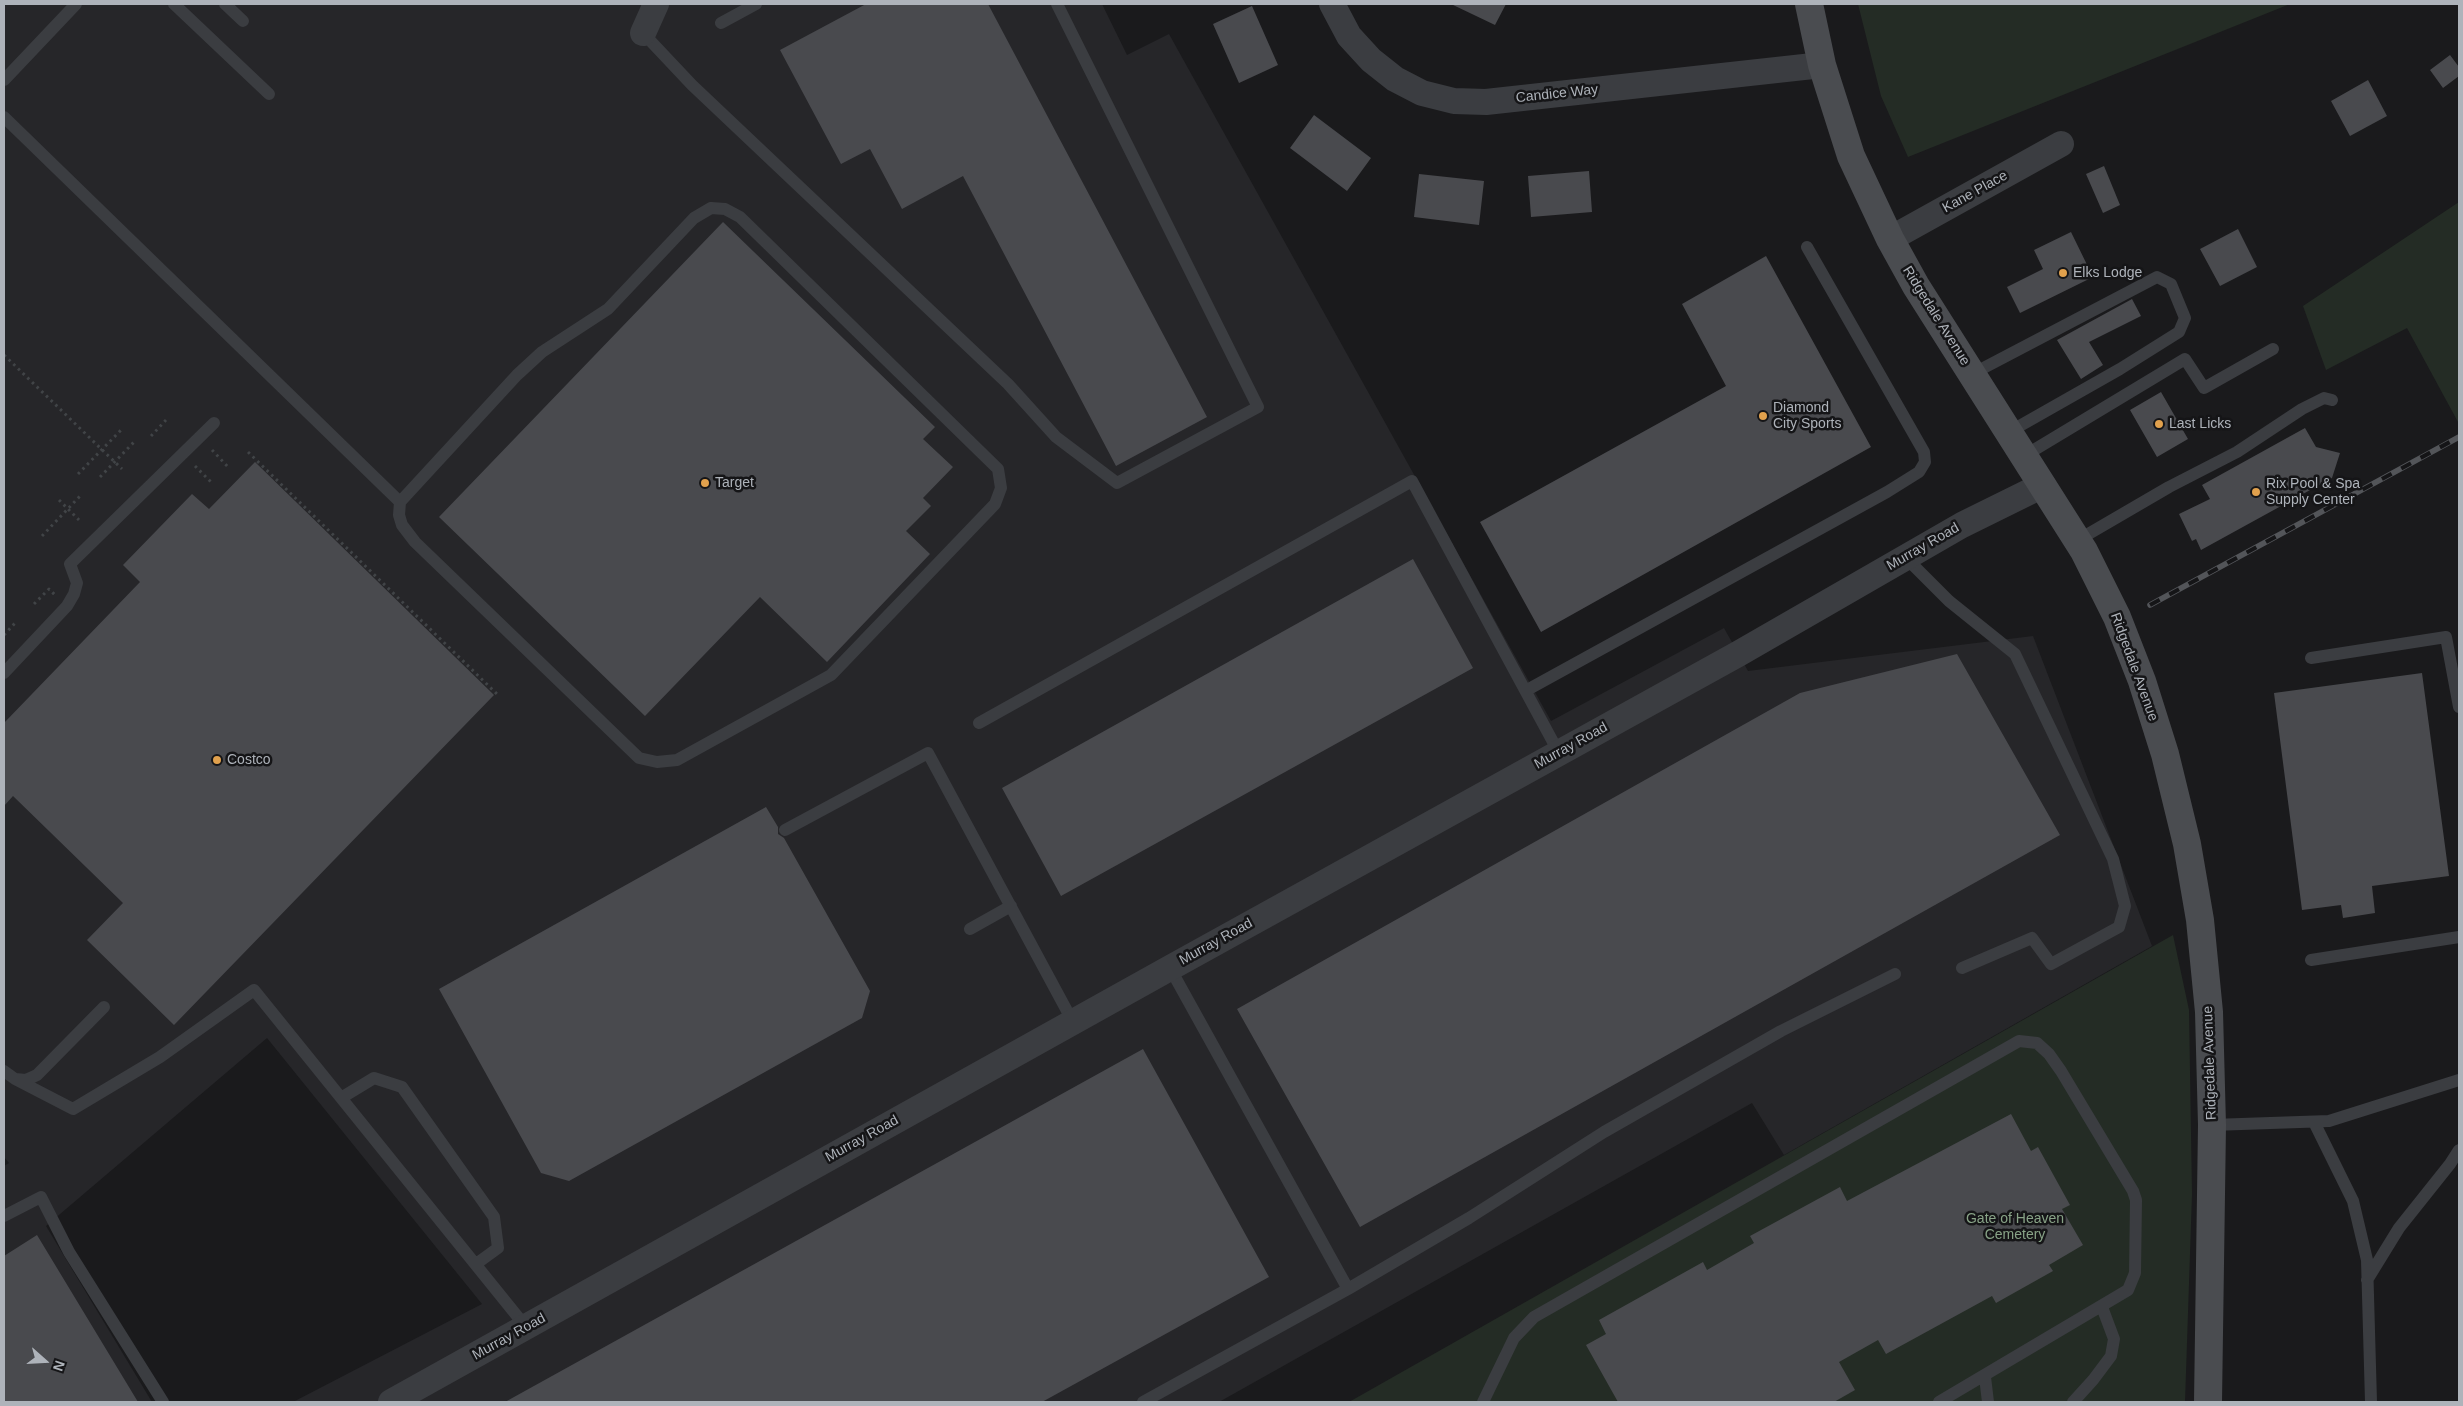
<!DOCTYPE html>
<style>
body{margin:0}
#map{position:relative;width:2463px;height:1406px;overflow:hidden;background:#1a1a1c;font-family:Arial,sans-serif}
canvas{display:block}
.frame{position:absolute;inset:0;border:5px solid #aeb3ba;pointer-events:none}
.north{position:absolute;left:20px;top:1336px;width:50px;height:50px;-webkit-text-stroke:4px #151517;paint-order:stroke;rotate:109deg;font-size:14px;font-weight:700;line-height:20px;text-align:center;color:#aeb3ba}
.north::after{content:'';display:block;margin:auto;width:18px;height:22px;background:#aeb3ba;clip-path:polygon(50% 0,100% 100%,50% 72%,0 100%)}
</style>
<div id="map">
<canvas width="2463" height="1406"></canvas>
<div class="frame"></div>
<div class="north">N</div>
</div>
<script>
const ctx = document.querySelector('canvas').getContext('2d');
ctx.lineJoin = 'round';
function fill(path, color) {
  ctx.fillStyle = color;
  ctx.fill(path, 'evenodd');
}
function shape(rows) {
  const path = new Path2D();
  for (const r of rows) {
    path.moveTo(r[0], r[1]);
    for (let i = 2; i < r.length; i += 2) path.lineTo(r[i], r[i + 1]);
  }
  return path;
}
function trace(path, color, width, dash) {
  ctx.strokeStyle = color;
  ctx.lineWidth = width;
  ctx.lineCap = dash ? 'butt' : 'round';
  ctx.setLineDash(dash || []);
  ctx.stroke(path);
}
function write(font, color, halo, rows, align = 'center') {
  ctx.font = font + ' Arial,sans-serif';
  ctx.lineWidth = 5;
  ctx.setLineDash([]);
  ctx.textBaseline = 'middle';
  ctx.strokeStyle = halo;
  ctx.fillStyle = color;
  for (const [text, x, y, turn = 0] of rows) {
    ctx.save();
    ctx.translate(x, y);
    ctx.rotate((+turn || 0) * Math.PI / 180);
    ctx.textAlign = isNaN(turn) ? turn : align;
    if (halo) ctx.strokeText(text, 0, 0);
    ctx.fillText(text, 0, 0);
    ctx.restore();
  }
}
fill(shape([
 [4,4,1102,4,1127,55,1169,34,1551,721,1724,628,1748,671,2033,636,2152,946,1784,1155,1752,1103,1219,1402,293,1402,482,1304,267,1038,46,1226,152,1402,4,1402,4,1166,9,1163,4,1157]
]), '#262629');
fill(shape([
 [1858,4,2290,4,1908,157,1881,96],
 [2459,202,2459,422,2458,422,2407,328,2326,370,2303,306],
 [2173,935,2189,1010,2192,1194,2185,1402,1349,1402]
]), '#242c25');
fill(shape([
 [866,4,988,4,1207,417,1116,466,963,176,902,209,870,149,841,164,780,50],
 [1451,4,1506,4,1495,25],
 [1252,6,1278,65,1239,83,1213,24],
 [2450,55,2459,67,2459,76,2443,88,2430,70],
 [2368,80,2387,116,2350,136,2331,101],
 [1314,115,1371,158,1347,191,1290,148],
 [2104,166,2120,205,2103,213,2086,174],
 [1589,171,1592,212,1531,217,1528,176],
 [1419,174,1484,181,1479,225,1414,217],
 [723,222,935,427,923,439,953,467,923,498,931,506,906,531,930,554,827,662,760,597,645,716,439,517],
 [2238,229,2257,267,2220,286,2200,249],
 [2071,232,2093,277,2020,313,2007,287,2043,269,2034,250],
 [1766,256,1871,447,1541,632,1480,522,1726,386,1682,304],
 [2132,299,2141,316,2089,342,2103,365,2081,379,2057,340],
 [2161,392,2188,439,2157,457,2130,410],
 [2305,428,2316,447,2340,453,2332,478,2201,550,2196,539,2192,541,2179,514,2210,499,2202,485],
 [255,462,494,695,174,1025,87,940,123,903,13,796,4,806,4,723,140,582,123,565,192,494,209,509],
 [1413,559,1473,668,1061,896,1002,788],
 [1957,654,2060,835,1360,1227,1237,1009,1800,693],
 [2422,673,2449,876,2372,886,2375,913,2343,918,2341,905,2302,910,2274,693],
 [766,807,778,827,778,834,784,838,870,991,862,1018,569,1181,541,1173,439,989],
 [1143,1049,1269,1277,1042,1402,505,1402],
 [2011,1114,2031,1151,2038,1147,2070,1205,2062,1209,2083,1245,2049,1265,2053,1271,1996,1303,1992,1296,1886,1354,1878,1340,1839,1362,1855,1390,1834,1402,1618,1402,1586,1345,1606,1334,1599,1320,1703,1262,1707,1270,1754,1243,1750,1236,1840,1187,1847,1201],
 [37,1235,138,1402,4,1402,4,1256]
]), '#494a4e');
trace(shape([
 [4,355,122,469],
 [151,436,166,420],
 [212,450,229,468],
 [248,452,497,694],
 [195,466,213,484],
 [78,474,123,428],
 [100,477,136,440],
 [59,500,79,520],
 [42,536,82,494],
 [34,604,49,589,55,595],
 [4,635,16,622]
]), '#414447', 3, [2.5, 4]);
trace(shape([
 [174,4,269,94],
 [225,4,243,21],
 [721,23,756,4],
 [643,33,692,85,1008,384,1056,437,1117,483,1258,407,1057,4],
 [4,80,76,4],
 [4,117,400,502],
 [711,208,725,209,740,217,998,469,1001,488,995,504,831,675,677,760,657,762,639,758,415,542,402,525,399,515,400,502,517,375,542,352,608,309,694,218,711,208],
 [1972,374,2157,277,2171,284,2185,318,2179,332,2120,369,2009,432],
 [2024,456,2185,359,2204,388,2273,349],
 [2078,540,2169,487,2237,452,2302,409,2324,398,2332,400],
 [1906,558,1949,601,2015,654,2113,859,2125,906,2119,927,2051,964,2032,938,1962,968],
 [2311,658,2446,637,2459,707],
 [4,673,67,606,74,594,77,583,70,564,214,423],
 [1527,690,1887,492,1919,472,1925,462,1924,452,1807,247],
 [979,723,1412,481,1559,753],
 [785,830,928,753,1073,1022],
 [970,929,1011,906],
 [2311,960,2459,937],
 [4,1071,15,1079,26,1080,37,1075,104,1007],
 [15,1079,73,1109,160,1057,254,990,526,1327],
 [341,1098,374,1078,402,1087,494,1217,498,1248,476,1264],
 [2314,1122,2353,1201,2367,1260,2371,1402],
 [2212,1125,2329,1121,2459,1080],
 [4,1216,41,1197,69,1252,163,1402],
 [2367,1280,2399,1228,2450,1164,2459,1150],
 [1348,1289,1469,1218,1604,1132,1781,1031,1895,974],
 [1985,1377,1988,1402],
 [1143,1402,1348,1289,1170,968],
 [1483,1402,1514,1338,1534,1317,2019,1041,2037,1043,2049,1054,2061,1071,2133,1191,2136,1200,2135,1273,2128,1290,1939,1402],
 [2073,1402,2093,1380,2111,1356,2114,1339,2102,1307]
]), '#3b3d41', 12);
trace(shape([
 [1332,4,1349,36,1371,60,1395,79,1422,93,1454,101,1486,102,1822,65],
 [643,33,656,4],
 [1890,239,2061,144],
 [391,1402,1170,968,1738,654,1962,525,2043,485]
]), '#3b3d41', 26);
trace(shape([
 [1809,4,1822,65,1851,156,1890,239,1916,286,2084,551,2117,617,2142,681,2165,754,2187,844,2200,920,2209,1012,2212,1125,2208,1402]
]), '#4a4c50', 28);
const rail = shape([
 [2150,605,2459,437]
]);
trace(rail, '#535559', 5.5);
trace(rail, '#151517', 4, [11]);
for (const [x, y, r, color] of [
 [2063,273,5,"#e1a14d"],
 [1763,416,5,"#e1a14d"],
 [2159,424,5,"#e1a14d"],
 [705,483,5,"#e1a14d"],
 [2256,492,5,"#e1a14d"],
 [217,760,5,"#e1a14d"]
]) {
  const dot = new Path2D();
  dot.arc(x, y, r, 0, 2 * Math.PI);
  ctx.fillStyle = color;
  ctx.fill(dot);
  trace(dot, '#151517', 2);
}
write('14px', '#aeb3ba', '#151517', [
 ["Candice Way",1557,94,-6],
 ["Kane Place",1975,192,-29],
 ["Ridgedale Avenue",1936,316,58],
 ["Murray Road",1923,547,-30],
 ["Ridgedale Avenue",2134,667,70],
 ["Murray Road",1571,746,-29],
 ["Murray Road",1216,942,-29],
 ["Ridgedale Avenue",2210,1063,-92],
 ["Murray Road",862,1139,-29],
 ["Murray Road",509,1337,-29]
]);
write('14px', '#aeb3ba', '#151517', [
 ["Elks Lodge",2073,273],
 ["Diamond",1773,408],
 ["City Sports",1773,424],
 ["Last Licks",2169,424],
 ["Target",715,483],
 ["Rix Pool & Spa",2266,484],
 ["Supply Center",2266,500],
 ["Costco",227,760]
], 'left');
write('14px', '#88a387', '#151517', [
 ["Gate of Heaven",2015,1219],
 ["Cemetery",2015,1235]
]);
</script>
